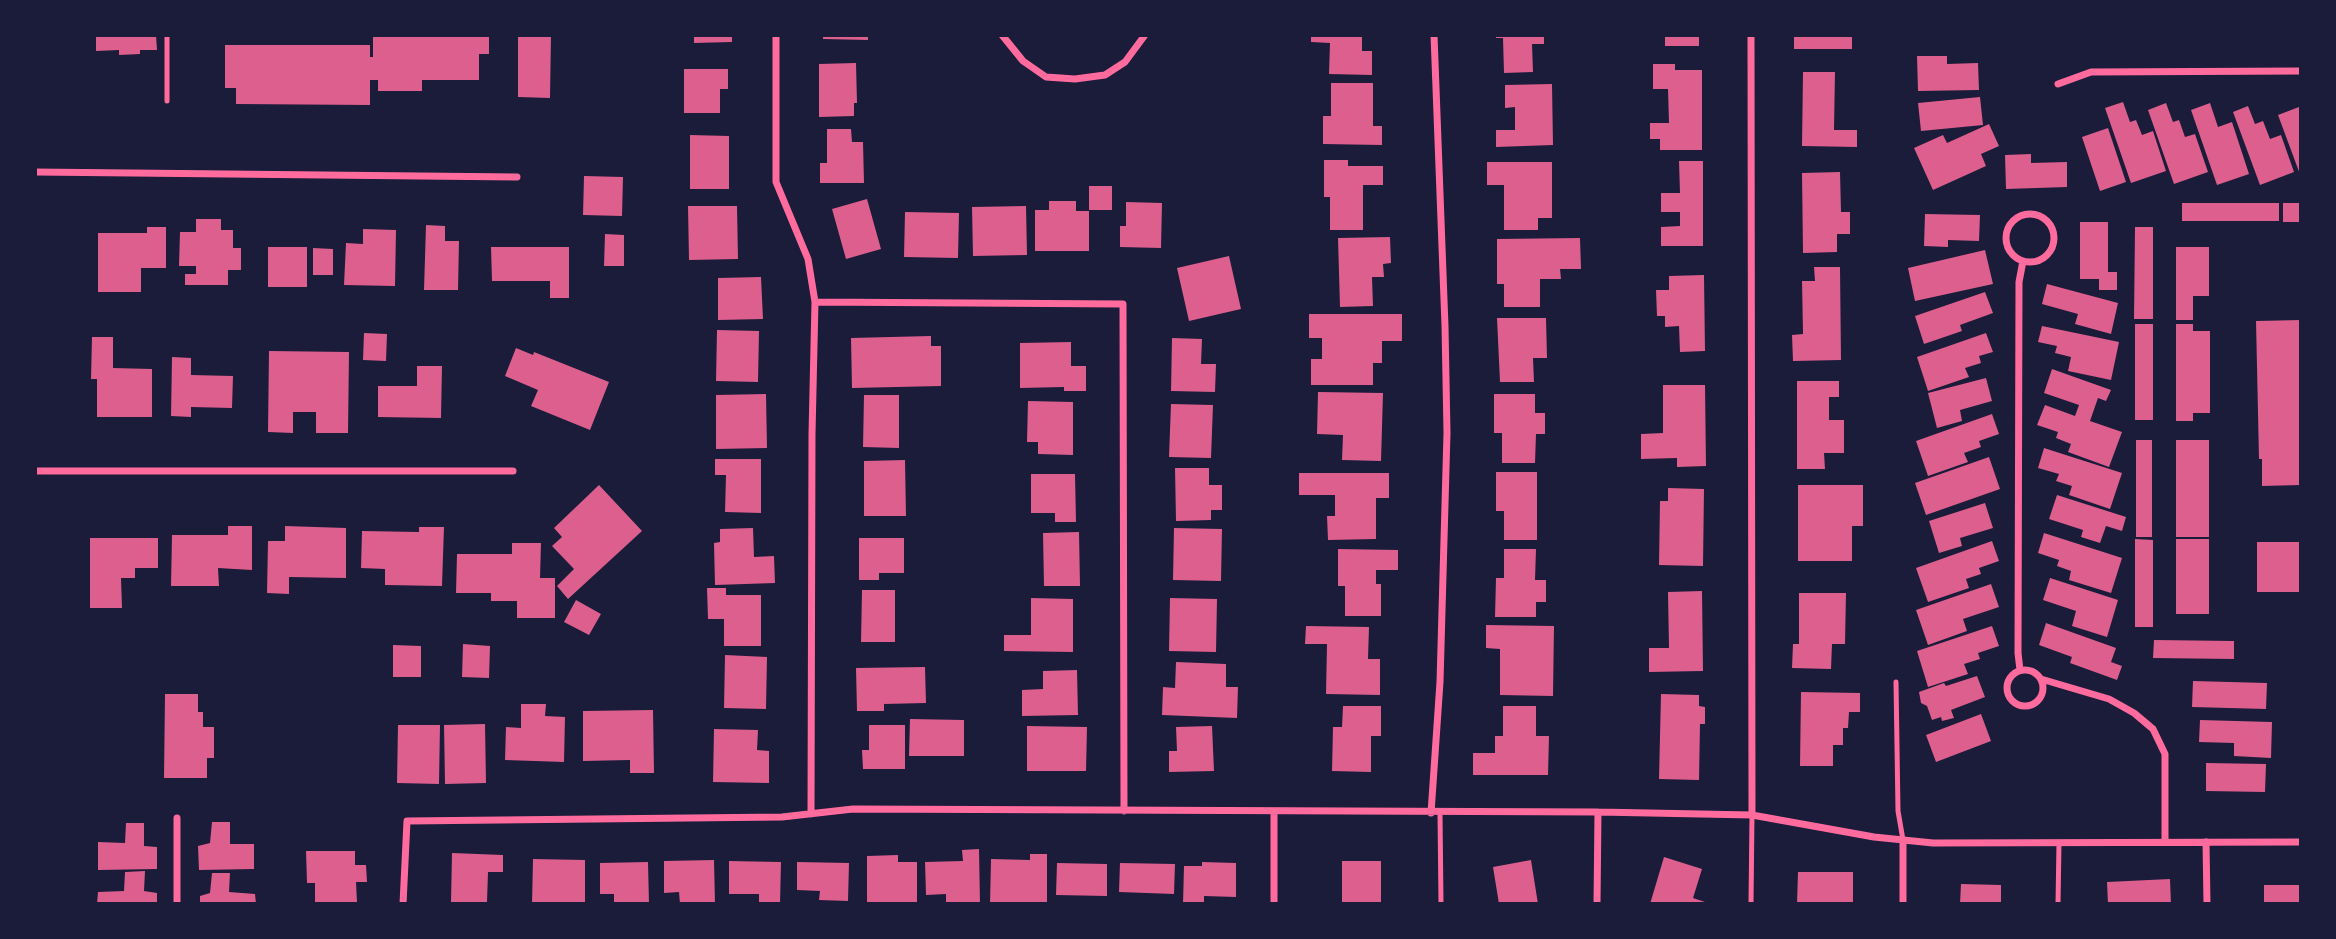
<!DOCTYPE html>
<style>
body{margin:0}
#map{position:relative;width:2336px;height:939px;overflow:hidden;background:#1b1b3a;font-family:Poppins,sans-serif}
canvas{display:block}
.frame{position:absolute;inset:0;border:37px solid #1b1b3a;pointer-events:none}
</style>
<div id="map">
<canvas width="2336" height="939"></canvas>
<div class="frame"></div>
</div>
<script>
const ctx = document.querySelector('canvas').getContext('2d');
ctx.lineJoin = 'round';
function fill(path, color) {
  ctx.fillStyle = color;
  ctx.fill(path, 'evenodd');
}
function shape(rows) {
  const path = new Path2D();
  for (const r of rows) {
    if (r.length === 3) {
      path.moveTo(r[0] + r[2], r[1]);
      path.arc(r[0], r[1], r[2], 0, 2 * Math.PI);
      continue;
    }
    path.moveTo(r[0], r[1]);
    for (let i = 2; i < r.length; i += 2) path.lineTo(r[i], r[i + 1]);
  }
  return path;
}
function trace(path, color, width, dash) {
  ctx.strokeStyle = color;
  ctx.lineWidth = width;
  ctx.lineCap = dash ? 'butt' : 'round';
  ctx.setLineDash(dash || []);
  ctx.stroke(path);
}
fill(shape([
 [96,35,156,35,157,50,140,50,140,54,119,55,119,50,96,51],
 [373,35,489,35,489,54,479,54,479,80,422,80,422,91,378,91,378,80,370,80,370,105,236,104,236,88,225,88,225,45,370,45,370,57,373,57],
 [518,35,551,35,550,98,518,97],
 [694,35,732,35,732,42,694,43],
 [823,35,868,35,868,40,823,39],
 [1311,35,1362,35,1362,51,1372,51,1372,75,1329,74,1330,43,1311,42],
 [1496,35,1544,35,1544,44,1532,44,1533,72,1504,73,1503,38,1496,38],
 [1665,35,1699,35,1699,46,1665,46],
 [1794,35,1852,35,1852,49,1794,49],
 [1917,56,1947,56,1947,64,1978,63,1979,90,1918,91],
 [856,63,857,103,854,103,854,116,819,117,819,64],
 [1653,64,1675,64,1675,70,1702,70,1702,150,1660,150,1660,139,1650,139,1650,123,1669,123,1668,89,1653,89],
 [684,69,728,69,728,89,720,89,720,113,684,113],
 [1803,72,1835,72,1834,130,1857,130,1857,147,1802,146],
 [1331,83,1373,83,1373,126,1382,126,1382,145,1323,144,1323,116,1331,116],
 [1552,84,1553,145,1496,147,1496,130,1515,130,1515,107,1505,108,1505,85],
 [1980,97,1983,125,1921,131,1918,103],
 [2123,102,2130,122,2136,120,2142,135,2153,131,2166,171,2131,183,2105,108],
 [2166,103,2173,122,2179,120,2185,137,2195,134,2208,172,2174,184,2148,110],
 [2210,103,2218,127,2232,122,2249,174,2217,185,2191,110],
 [2248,106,2255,124,2263,121,2270,139,2281,135,2294,172,2260,185,2233,112],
 [2299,107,2301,112,2301,177,2278,115],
 [1989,124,1999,146,1981,154,1986,166,1933,190,1914,148,1943,135,1947,143],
 [2108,128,2126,182,2100,191,2082,137],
 [827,129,851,129,852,142,863,142,864,183,820,183,820,163,827,163],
 [690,135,729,136,729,189,690,189],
 [2031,154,2031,163,2067,162,2067,187,2006,189,2005,155],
 [1324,160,1348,160,1348,166,1383,166,1383,185,1363,185,1363,230,1330,230,1330,197,1324,197],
 [1679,161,1703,161,1703,246,1661,246,1661,227,1680,226,1680,212,1661,212,1661,193,1680,193],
 [1487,162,1552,162,1552,218,1538,218,1538,230,1504,230,1504,185,1487,185],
 [1840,172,1841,212,1850,212,1850,234,1837,234,1837,252,1803,253,1802,173],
 [584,176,623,177,622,216,583,215],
 [1089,186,1112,186,1112,210,1089,210],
 [867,199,881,249,846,259,832,209],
 [1049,201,1076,201,1076,211,1089,211,1089,251,1035,251,1035,210,1049,210],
 [1126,202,1162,203,1161,248,1120,247,1120,226,1126,226],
 [2182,203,2279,203,2279,221,2182,221],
 [2283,203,2301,203,2301,222,2283,222],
 [688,206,737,206,738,259,689,260],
 [1026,206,1027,255,973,256,972,207],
 [905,212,959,213,958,258,904,257],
 [1925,214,1980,215,1979,241,1948,240,1948,247,1924,246],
 [196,219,221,219,221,230,233,230,233,248,241,248,241,270,228,270,228,285,185,285,185,274,196,274,196,266,179,266,180,232,196,232],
 [2080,222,2108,222,2108,272,2117,272,2117,290,2099,290,2099,279,2080,279],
 [426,225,445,226,445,241,459,241,458,290,424,290],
 [147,227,166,227,166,268,141,268,141,292,98,292,98,233,147,233],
 [2135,227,2153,227,2153,319,2134,319],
 [363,229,396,230,395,286,344,285,346,243,363,244],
 [605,234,624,235,624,266,604,266],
 [1390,237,1391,263,1383,264,1384,277,1372,277,1373,306,1340,307,1338,238],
 [1580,238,1581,269,1560,269,1561,279,1540,279,1540,307,1504,307,1504,284,1497,284,1497,239],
 [268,247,307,247,307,287,268,287],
 [491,247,569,247,569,298,550,298,550,281,492,281],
 [2176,247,2209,247,2209,296,2193,296,2193,320,2176,320],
 [313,248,333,249,333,275,313,275],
 [1985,250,1993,284,1915,301,1908,268],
 [1229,256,1241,309,1189,321,1177,268],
 [1814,267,1840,267,1841,360,1793,361,1792,335,1803,334,1802,281,1815,281],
 [1704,275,1705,351,1680,352,1679,326,1665,327,1665,316,1657,316,1656,290,1669,290,1669,276],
 [761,277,763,319,718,320,718,278],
 [2047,284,2118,303,2111,334,2075,324,2078,314,2042,304],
 [1985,292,1993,313,1960,325,1962,331,1924,344,1915,316],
 [1309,314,1402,314,1402,341,1382,341,1382,363,1373,363,1373,385,1311,385,1311,359,1322,359,1322,338,1309,338],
 [1497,318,1546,318,1547,358,1533,358,1534,382,1500,382],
 [2301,320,2301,485,2262,486,2262,459,2259,459,2256,321],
 [2135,324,2153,324,2153,420,2135,420],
 [2176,324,2193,324,2193,331,2210,331,2210,413,2193,413,2193,421,2176,421],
 [2042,326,2119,342,2111,380,2068,371,2071,357,2055,353,2057,346,2038,342],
 [717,330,759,331,758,382,716,381],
 [364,333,387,334,386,361,363,360],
 [1986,333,1993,352,1979,356,1981,363,1965,368,1969,377,1928,391,1917,357],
 [931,336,931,346,941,346,941,386,852,388,851,338],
 [92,337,113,337,113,368,152,369,152,417,97,417,97,379,91,379],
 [1172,338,1202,339,1201,364,1216,364,1215,392,1171,391],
 [1071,342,1071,366,1086,366,1086,391,1064,391,1064,387,1020,388,1020,343],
 [516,348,533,355,534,352,609,382,590,430,531,406,538,390,505,376],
 [269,351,349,352,348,433,316,433,316,412,293,412,293,433,268,432],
 [172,357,191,358,191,375,233,376,232,408,191,407,191,417,171,416],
 [417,366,442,366,441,418,378,417,378,386,417,386],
 [2052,369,2111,390,2106,401,2098,398,2090,421,2122,432,2109,467,2068,452,2071,444,2056,438,2058,432,2037,425,2045,405,2075,416,2079,405,2044,393],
 [1986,378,1992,401,1960,410,1962,421,1937,428,1928,393],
 [1797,381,1839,381,1839,397,1829,397,1829,420,1844,420,1844,453,1824,453,1825,469,1797,469],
 [1663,385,1705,385,1706,466,1677,467,1677,458,1641,459,1641,434,1663,433],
 [1318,392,1383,393,1381,461,1342,460,1343,435,1317,434],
 [766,394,767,448,716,449,716,395],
 [1494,394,1535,394,1535,413,1545,413,1545,434,1536,434,1535,463,1502,463,1502,433,1494,433],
 [864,395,899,395,899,448,863,447],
 [1028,401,1073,402,1073,455,1038,454,1038,442,1027,442],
 [1171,404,1213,405,1211,458,1169,457],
 [1992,414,1999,434,1979,441,1981,447,1964,453,1968,462,1928,476,1916,441],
 [2136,440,2152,440,2152,537,2136,537],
 [2176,440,2209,440,2209,537,2176,537],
 [2044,448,2122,473,2110,509,2069,495,2072,486,2056,481,2059,474,2038,468],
 [1989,457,2000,489,1926,515,1915,483],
 [715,459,761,459,761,513,725,512,726,475,715,475],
 [905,460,906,516,864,516,864,461],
 [1175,468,1209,468,1209,485,1222,485,1222,510,1211,510,1211,520,1176,521],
 [1496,472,1537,472,1537,540,1504,540,1504,511,1496,511],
 [1299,473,1389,473,1389,498,1376,498,1376,539,1328,540,1327,516,1335,516,1335,495,1299,495],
 [1031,474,1075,474,1076,522,1055,522,1055,513,1031,513],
 [599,485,642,531,568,599,557,586,574,569,552,546,562,537,554,528],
 [1798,485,1863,485,1863,526,1852,526,1852,561,1798,561],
 [1668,488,1704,489,1703,566,1659,565,1660,501,1668,501],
 [2057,495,2126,517,2122,531,2106,526,2100,543,2081,537,2083,530,2049,519],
 [1985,503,1993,528,1960,538,1962,546,1939,553,1929,521],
 [228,526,252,526,252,570,218,568,219,586,171,586,172,535,228,535],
 [285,526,346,528,346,578,289,577,289,594,267,593,268,541,285,541],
 [419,527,444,527,442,586,385,585,385,569,361,568,362,531,419,532],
 [753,528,754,557,774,556,775,583,715,585,714,543,720,542,720,529],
 [1174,528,1222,529,1221,581,1173,580],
 [1079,532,1080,586,1044,586,1043,533],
 [2044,533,2122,558,2111,593,2069,580,2071,571,2057,566,2059,560,2038,553],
 [90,538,158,538,158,568,135,568,135,578,121,578,122,608,90,608],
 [859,538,904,538,904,573,879,573,879,580,859,580],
 [2135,539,2153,540,2153,627,2135,627],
 [2176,539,2209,539,2209,614,2176,614],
 [1992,541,1999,561,1979,568,1981,574,1966,579,1969,588,1928,602,1916,568],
 [2257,542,2301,542,2301,592,2257,592],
 [512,543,541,543,540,578,555,578,555,618,517,618,517,601,491,601,491,593,456,593,457,554,512,554],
 [1338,549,1398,550,1398,570,1376,570,1376,584,1381,584,1381,616,1345,616,1345,586,1338,586],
 [1504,549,1536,549,1535,580,1546,580,1546,602,1536,602,1536,617,1495,617,1496,578,1504,578],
 [2050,578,2118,600,2107,637,2072,626,2076,611,2043,600],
 [1991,584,1999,607,1963,619,1967,631,1928,645,1916,610],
 [707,588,726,588,726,595,761,595,761,646,724,646,724,619,708,619],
 [862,590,895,590,895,642,861,642],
 [1702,591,1703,671,1649,672,1649,648,1669,648,1668,592],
 [1799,593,1846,593,1845,644,1832,644,1831,669,1792,668,1793,644,1799,644],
 [1031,598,1073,599,1073,652,1004,651,1004,635,1031,635],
 [1170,598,1217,599,1216,652,1169,651],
 [576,600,601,614,589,635,564,622],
 [2046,623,2116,648,2111,662,2122,666,2117,680,2070,663,2072,657,2039,645],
 [1486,625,1554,626,1553,696,1500,695,1500,649,1486,648],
 [1306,626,1369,627,1368,659,1380,659,1380,695,1326,694,1327,644,1305,644],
 [1992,626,1999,646,1978,653,1980,659,1964,664,1968,674,1928,687,1917,651],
 [2154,640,2234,641,2234,659,2153,658],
 [463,644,490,646,489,678,462,677],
 [393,645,421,646,421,677,393,677],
 [725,655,767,657,766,709,724,708],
 [1176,662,1226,664,1226,687,1238,687,1237,718,1162,715,1163,687,1175,688],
 [925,667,926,703,884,704,884,711,857,711,856,668],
 [1077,670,1078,715,1022,716,1022,690,1043,689,1043,671],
 [1977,676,1985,697,1951,710,1954,718,1942,721,1941,717,1932,720,1927,706,1921,703,1919,692,1944,683,1946,686],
 [2193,681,2267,683,2266,709,2192,707],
 [1801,692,1860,693,1860,712,1849,712,1848,728,1843,728,1843,745,1833,745,1833,766,1800,766],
 [165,694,198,694,198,712,203,712,203,727,214,727,214,758,207,758,207,778,164,778],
 [1661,694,1699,695,1699,706,1705,707,1705,724,1700,724,1699,780,1659,779],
 [521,704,546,704,545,716,565,717,564,762,505,760,506,727,521,728],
 [1343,706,1381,706,1381,736,1371,736,1371,772,1332,771,1333,727,1342,727],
 [1503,706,1536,706,1536,736,1549,736,1548,775,1473,775,1473,753,1495,753,1495,736,1503,736],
 [653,710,654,773,630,773,630,760,583,761,583,711],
 [1981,714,1991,741,1936,762,1926,735],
 [910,719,964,720,964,756,909,756],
 [2200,720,2272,722,2271,758,2234,756,2234,743,2199,742],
 [485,724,486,783,445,784,444,725],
 [398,725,440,725,439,784,397,783],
 [869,725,905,725,905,769,863,769,862,750,869,750],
 [1027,726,1087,727,1086,771,1027,771],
 [1212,726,1214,771,1169,772,1169,751,1177,751,1176,727],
 [714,729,758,730,757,750,769,751,769,783,713,782],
 [2206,763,2266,764,2265,792,2206,791],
 [212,822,230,822,230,844,254,844,254,869,199,870,198,846,210,843],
 [126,823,144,823,144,846,157,847,157,869,98,870,98,842,125,843],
 [979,849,980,904,946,904,946,894,926,895,925,862,963,861,962,850],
 [306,851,355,851,355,865,366,865,367,882,356,882,357,902,315,902,315,883,307,883],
 [452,853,503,855,503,872,488,872,487,902,451,902],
 [1030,854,1047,854,1047,904,990,904,991,859,1030,860],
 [898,855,898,862,917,862,917,902,867,904,867,856],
 [1664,857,1702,869,1693,898,1711,904,1650,904],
 [533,859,585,860,585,904,532,904],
 [714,860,715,904,680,904,679,892,664,893,664,861],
 [1531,860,1538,904,1499,904,1493,867],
 [729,861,781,862,780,904,759,904,759,894,729,894],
 [1342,861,1381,861,1381,904,1342,904],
 [648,862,649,904,614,904,614,894,600,894,600,863],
 [797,862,849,863,848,901,819,900,820,891,797,890],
 [1202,862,1236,863,1236,897,1204,896,1204,904,1183,904,1184,866,1202,866],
 [1057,863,1107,864,1107,896,1056,895],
 [1120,863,1175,864,1174,894,1119,892],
 [145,871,144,891,157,893,157,904,97,904,98,892,124,891,125,872],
 [1798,872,1853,872,1853,904,1797,904],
 [212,873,230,873,229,892,255,894,256,904,200,904,200,896,210,893],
 [2170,879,2171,904,2108,904,2107,882],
 [1961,884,2001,885,2001,904,1960,904],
 [2264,885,2301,885,2301,904,2264,904]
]), '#dd5f8e');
trace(shape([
 [167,101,167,35],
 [1896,682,1898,811,1903,840],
 [1440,813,1441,904],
 [1751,904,1752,815],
 [2058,904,2059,843]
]), '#ff6b9d', 5);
trace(shape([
 [776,35,776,182,808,259,815,302,812,434,811,814],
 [1002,35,1023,61,1046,77,1075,79,1105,75,1125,62,1145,35],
 [1751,35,1752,815],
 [2058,84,2091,72,2301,71],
 [35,172,517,177],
 [2030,238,24],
 [815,302,1123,304,1124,811],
 [35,471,513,471],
 [2025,688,18],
 [2020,670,2018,653,2019,282,2023,261],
 [2041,679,2109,699,2134,713,2153,729,2165,754,2165,842],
 [1274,812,1274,904],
 [1431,813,1440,682,1447,433,1445,326,1434,35],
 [1903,840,1903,904],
 [2206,842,2207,904],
 [177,904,177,818],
 [403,904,407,821,782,817,853,809,1598,812,1752,815,1874,837,1933,843,2301,842],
 [1597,904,1598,812]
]), '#ff6b9d', 7);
</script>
